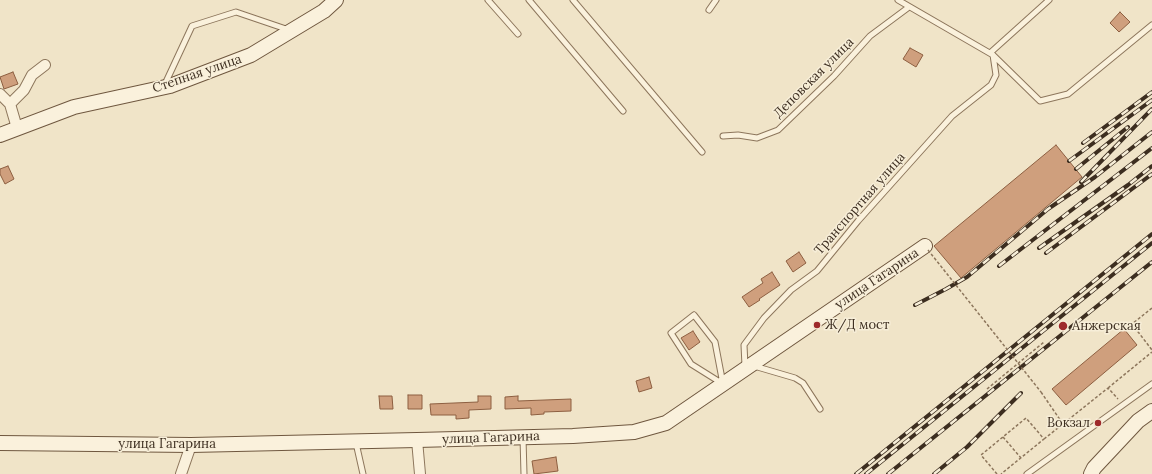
<!DOCTYPE html>
<meta charset="utf-8">
<style>
body{margin:0}
canvas{display:block;background:#f0e4c8}
</style>
<canvas width="1152" height="474"></canvas>
<script>
const ctx = document.querySelector('canvas').getContext('2d');
ctx.lineJoin = 'round';
function fill(path, color) {
  ctx.fillStyle = color;
  ctx.fill(path, 'evenodd');
}
function shape(rows) {
  const path = new Path2D();
  for (const r of rows) {
    path.moveTo(r[0], r[1]);
    for (let i = 2; i < r.length; i += 2) path.lineTo(r[i], r[i + 1]);
  }
  return path;
}
function trace(path, color, width, dash) {
  ctx.strokeStyle = color;
  ctx.lineWidth = width;
  ctx.lineCap = dash ? 'butt' : 'round';
  ctx.setLineDash(dash || []);
  ctx.stroke(path);
}
function write(font, color, halo, rows, align = 'center') {
  ctx.font = font + ' Lora,serif';
  ctx.lineWidth = 3;
  ctx.setLineDash([]);
  ctx.textBaseline = 'middle';
  ctx.strokeStyle = halo;
  ctx.fillStyle = color;
  for (const [text, x, y, turn = 0] of rows) {
    ctx.save();
    ctx.translate(x, y);
    ctx.rotate((+turn || 0) * Math.PI / 180);
    ctx.textAlign = isNaN(turn) ? turn : align;
    if (halo) ctx.strokeText(text, 0, 0);
    ctx.fillText(text, 0, 0);
    ctx.restore();
  }
}
const building = shape([
 [1120,12,1130,22,1119,32,1110,23,1120,12],
 [910,48,923,55,916,67,903,59,910,48],
 [13,72,18,84,4,89,0,77,13,72],
 [1056,145,1082,177,961,278,934,246,1056,145],
 [8,166,14,179,5,184,0,174,0,169,8,166],
 [799,252,806,263,793,272,786,261,799,252],
 [772,272,780,285,759,299,760,300,749,307,742,297,763,283,761,279,772,272],
 [1124,329,1137,345,1066,405,1052,389,1124,329],
 [693,331,700,342,689,350,681,338,693,331],
 [649,377,652,388,639,392,636,381,649,377],
 [408,395,422,395,422,409,408,409,408,395],
 [379,396,392,396,393,409,380,409,379,396],
 [478,396,491,396,491,409,469,410,469,418,456,419,456,415,431,415,430,404,478,402,478,396],
 [518,396,518,401,571,399,571,411,544,412,544,414,531,415,531,408,505,409,505,397,518,396],
 [556,457,558,471,534,474,532,461,556,457]
]);
fill(building, '#cf9f7d');
trace(building, '#8d5f41', 1);
const lane = shape([
 [488,0,518,34],
 [529,0,623,111],
 [573,0,702,152],
 [898,0,993,55,1040,101,1068,94,1152,25],
 [709,10,716,0],
 [990,53,1049,0],
 [165,84,192,26,236,12,289,30],
 [723,136,738,135,757,138,778,130,834,76,870,36,909,7],
 [694,315,715,342,723,384,691,364,671,333,694,315],
 [745,366,744,345,764,318,791,290,817,271,858,221,952,116,991,85,996,75,993,55],
 [754,366,795,378,803,383,820,409],
 [523,438,524,474],
 [356,443,363,474],
 [1027,474,1152,384]
]);
const street = shape([
 [0,94,10,104,17,128],
 [10,104,24,90,32,75,45,65],
 [417,440,420,474],
 [181,474,191,445]
]);
const secondary = shape([
 [0,135,74,107,170,86,251,55,324,11,336,0],
 [0,443,191,445,417,440,573,436,634,432,666,423,925,246],
 [1091,474,1094,468,1138,421,1152,411]
]);
trace(lane, '#8d765c', 7);
trace(street, '#8d765c', 12);
trace(secondary, '#6f573f', 16);
trace(shape([
 [1152,308,1132,324,1152,350],
 [1108,388,1152,352],
 [987,389,1044,342],
 [1041,392,1063,424,1108,388,1118,399],
 [1003,437,1021,458],
 [1044,439,1063,424],
 [997,474,981,455,1026,418,1044,439,1001,474]
]), '#8d765c', 1.5, [3, 2]);
trace(lane, '#faf1dc', 5);
trace(street, '#faf1dc', 10);
trace(secondary, '#faf1dc', 14);
const rail = shape([
 [1083,143,1152,92],
 [1069,161,1152,100],
 [1076,169,1128,127],
 [1081,182,1152,109],
 [1039,248,1128,185,1152,166],
 [1046,253,1152,174],
 [999,266,1152,148],
 [915,305,946,289,967,277,1048,209,1095,177,1152,132],
 [856,474,1152,234],
 [866,474,1152,243],
 [888,474,1152,262],
 [934,474,967,447,1021,393]
]);
trace(rail, '#3d2e20', 4);
trace(rail, '#f7eed8', 2.5, [8]);
trace(shape([
 [928,250,1041,392]
]), '#8d765c', 1.5, [3, 2]);
for (const [x, y, r, color] of [
 [817,325,4,"#9e2a2b"],
 [1063,326,5,"#9e2a2b"],
 [1098,423,4,"#9e2a2b"]
]) {
  const dot = new Path2D();
  dot.arc(x, y, r, 0, 2 * Math.PI);
  ctx.fillStyle = color;
  ctx.fill(dot);
  trace(dot, '#f7eed8', 1.5);
}
write('13px', '#3d2e20', '#f7eed8', [
 ["Степная улица",197,74,-19],
 ["Деповская улица",814,78,-45],
 ["Транспортная улица",860,204,-49],
 ["улица Гагарина",877,279,-34],
 ["улица Гагарина",491,438,-2],
 ["улица Гагарина",167,444]
]);
write('13px', '#3d2e20', '#f7eed8', [
 ["Ж/Д мост",825,325],
 ["Анжерская",1072,326],
 ["Вокзал",1090,423,"right"]
], 'left');
</script>
